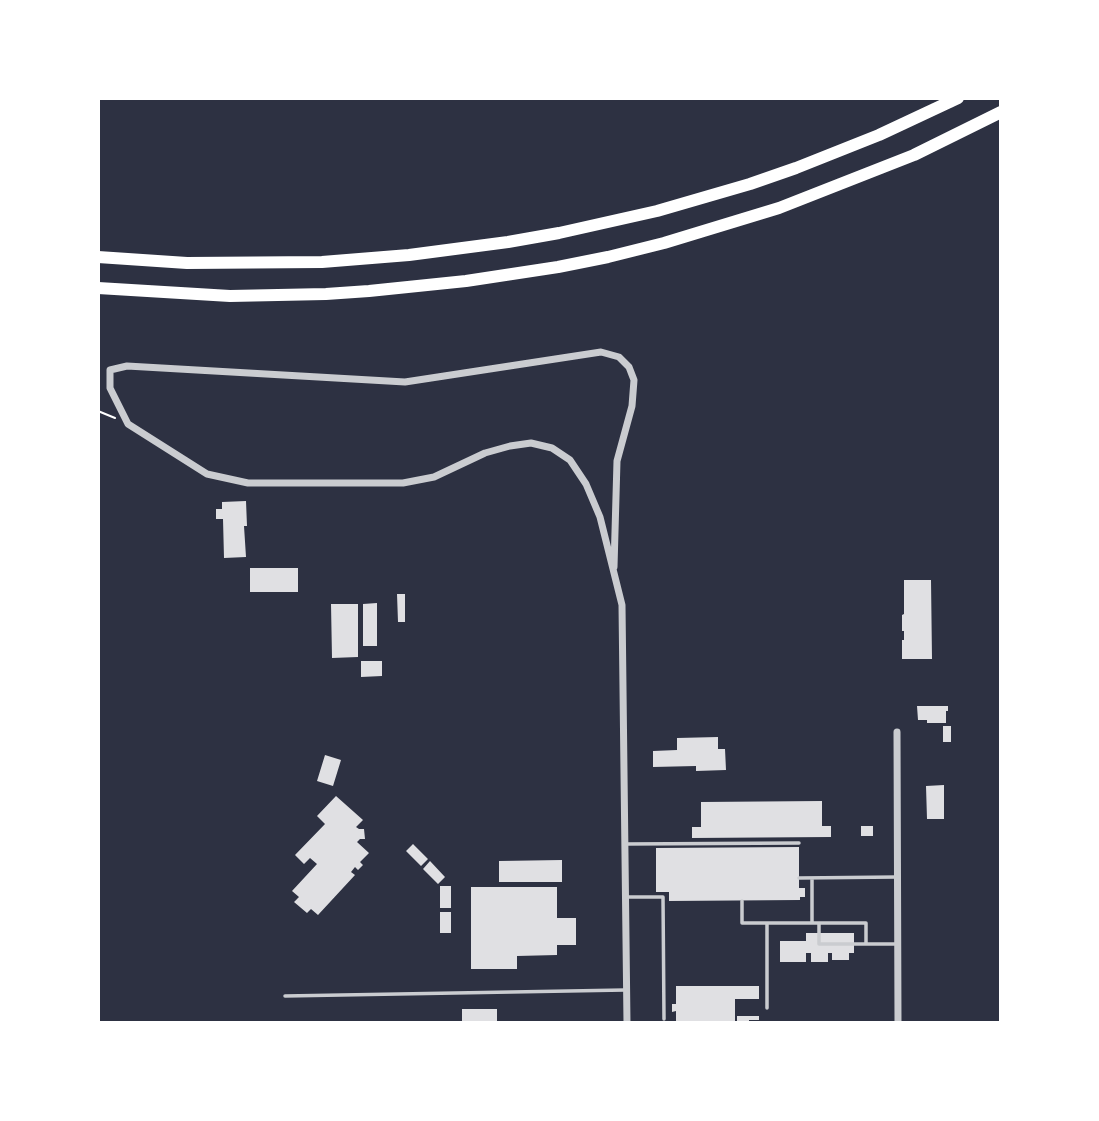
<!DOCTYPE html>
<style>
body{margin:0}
#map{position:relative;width:1099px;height:1121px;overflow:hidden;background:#2d3142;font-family:"Source Serif 4",serif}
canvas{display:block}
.frame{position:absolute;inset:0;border:100px solid #fff;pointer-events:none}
</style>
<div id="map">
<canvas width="1099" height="1121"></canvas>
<div class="frame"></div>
</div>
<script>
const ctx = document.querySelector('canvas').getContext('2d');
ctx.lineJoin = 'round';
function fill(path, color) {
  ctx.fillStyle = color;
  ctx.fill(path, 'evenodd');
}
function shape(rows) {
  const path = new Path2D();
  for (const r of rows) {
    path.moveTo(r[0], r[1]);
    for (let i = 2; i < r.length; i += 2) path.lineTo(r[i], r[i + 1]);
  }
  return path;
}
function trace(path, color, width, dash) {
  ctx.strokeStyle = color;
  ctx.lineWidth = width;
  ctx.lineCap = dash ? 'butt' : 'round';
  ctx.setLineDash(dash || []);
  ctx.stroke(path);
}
fill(shape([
 [246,501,247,526,244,526,246,557,224,558,223,519,216,519,216,509,222,509,222,502],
 [250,568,298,568,298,592,250,592],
 [904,580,931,580,932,659,902,659,902,640,904,640,904,631,902,631,902,615,904,614],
 [397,594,405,594,405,622,398,622],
 [377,603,377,646,363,646,363,604],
 [331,604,358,604,358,657,332,658],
 [361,661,382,661,382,676,361,677],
 [917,706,948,706,948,711,946,711,946,723,927,723,927,720,918,720],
 [943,726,951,726,951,742,943,742],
 [718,737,718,749,725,749,726,770,696,771,696,766,653,767,653,751,677,750,677,738],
 [325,755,341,760,333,786,317,781],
 [944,785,944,819,927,819,926,786],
 [336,796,363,820,356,827,359,829,364,829,365,839,360,839,357,842,369,853,360,862,363,865,358,870,355,867,351,872,355,875,318,915,311,909,307,913,294,902,299,897,292,891,317,864,310,858,304,864,295,855,325,824,317,816],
 [822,801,822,826,831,826,831,837,692,838,692,827,701,827,701,802],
 [861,826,873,826,873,836,861,836],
 [413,844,428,859,421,866,406,851],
 [799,847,799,888,805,888,805,897,800,897,800,900,669,901,669,892,656,892,656,848],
 [562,860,562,882,499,882,499,861],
 [430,861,445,877,438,884,423,869],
 [440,886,451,886,451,908,440,908],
 [471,887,557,887,557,918,576,918,576,945,557,945,557,955,517,956,517,969,471,969],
 [440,912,451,912,451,933,440,933],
 [806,933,854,933,854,953,849,953,849,960,832,960,832,953,828,953,828,962,811,962,811,953,806,953,806,962,780,962,780,941,806,941],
 [676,986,759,986,759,999,735,999,735,1023,676,1023,676,1011,672,1012,672,1004,676,1004],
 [462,1009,497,1009,497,1023,462,1023],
 [737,1016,759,1016,759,1020,749,1020,749,1023,737,1023]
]), '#e0e0e3');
trace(shape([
 [98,411,115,418]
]), '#fff', 2);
trace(shape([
 [626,844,799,843],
 [799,878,897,877],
 [812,878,812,923],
 [627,897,663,897,664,1019],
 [742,901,742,923,866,923,866,944,897,944],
 [767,923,767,1008],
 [819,924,819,944,866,944],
 [285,996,625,990]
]), '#caccd0', 3.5);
trace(shape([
 [614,567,617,461,632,406,634,380,629,367,619,357,601,352,405,382,127,366,110,370,110,388,128,424,207,474,248,483,403,483,434,477,485,453,510,446,531,443,552,448,570,460,586,484,600,517,622,605,627,1023],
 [897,732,898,1023]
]), '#caccd0', 7);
trace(shape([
 [98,257,187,263,322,262,409,255,508,242,559,233,657,211,750,184,796,168,879,135,958,98],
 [98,288,230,296,326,294,369,291,466,281,558,267,608,257,664,243,779,208,914,155,1001,112]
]), '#fff', 12);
</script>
